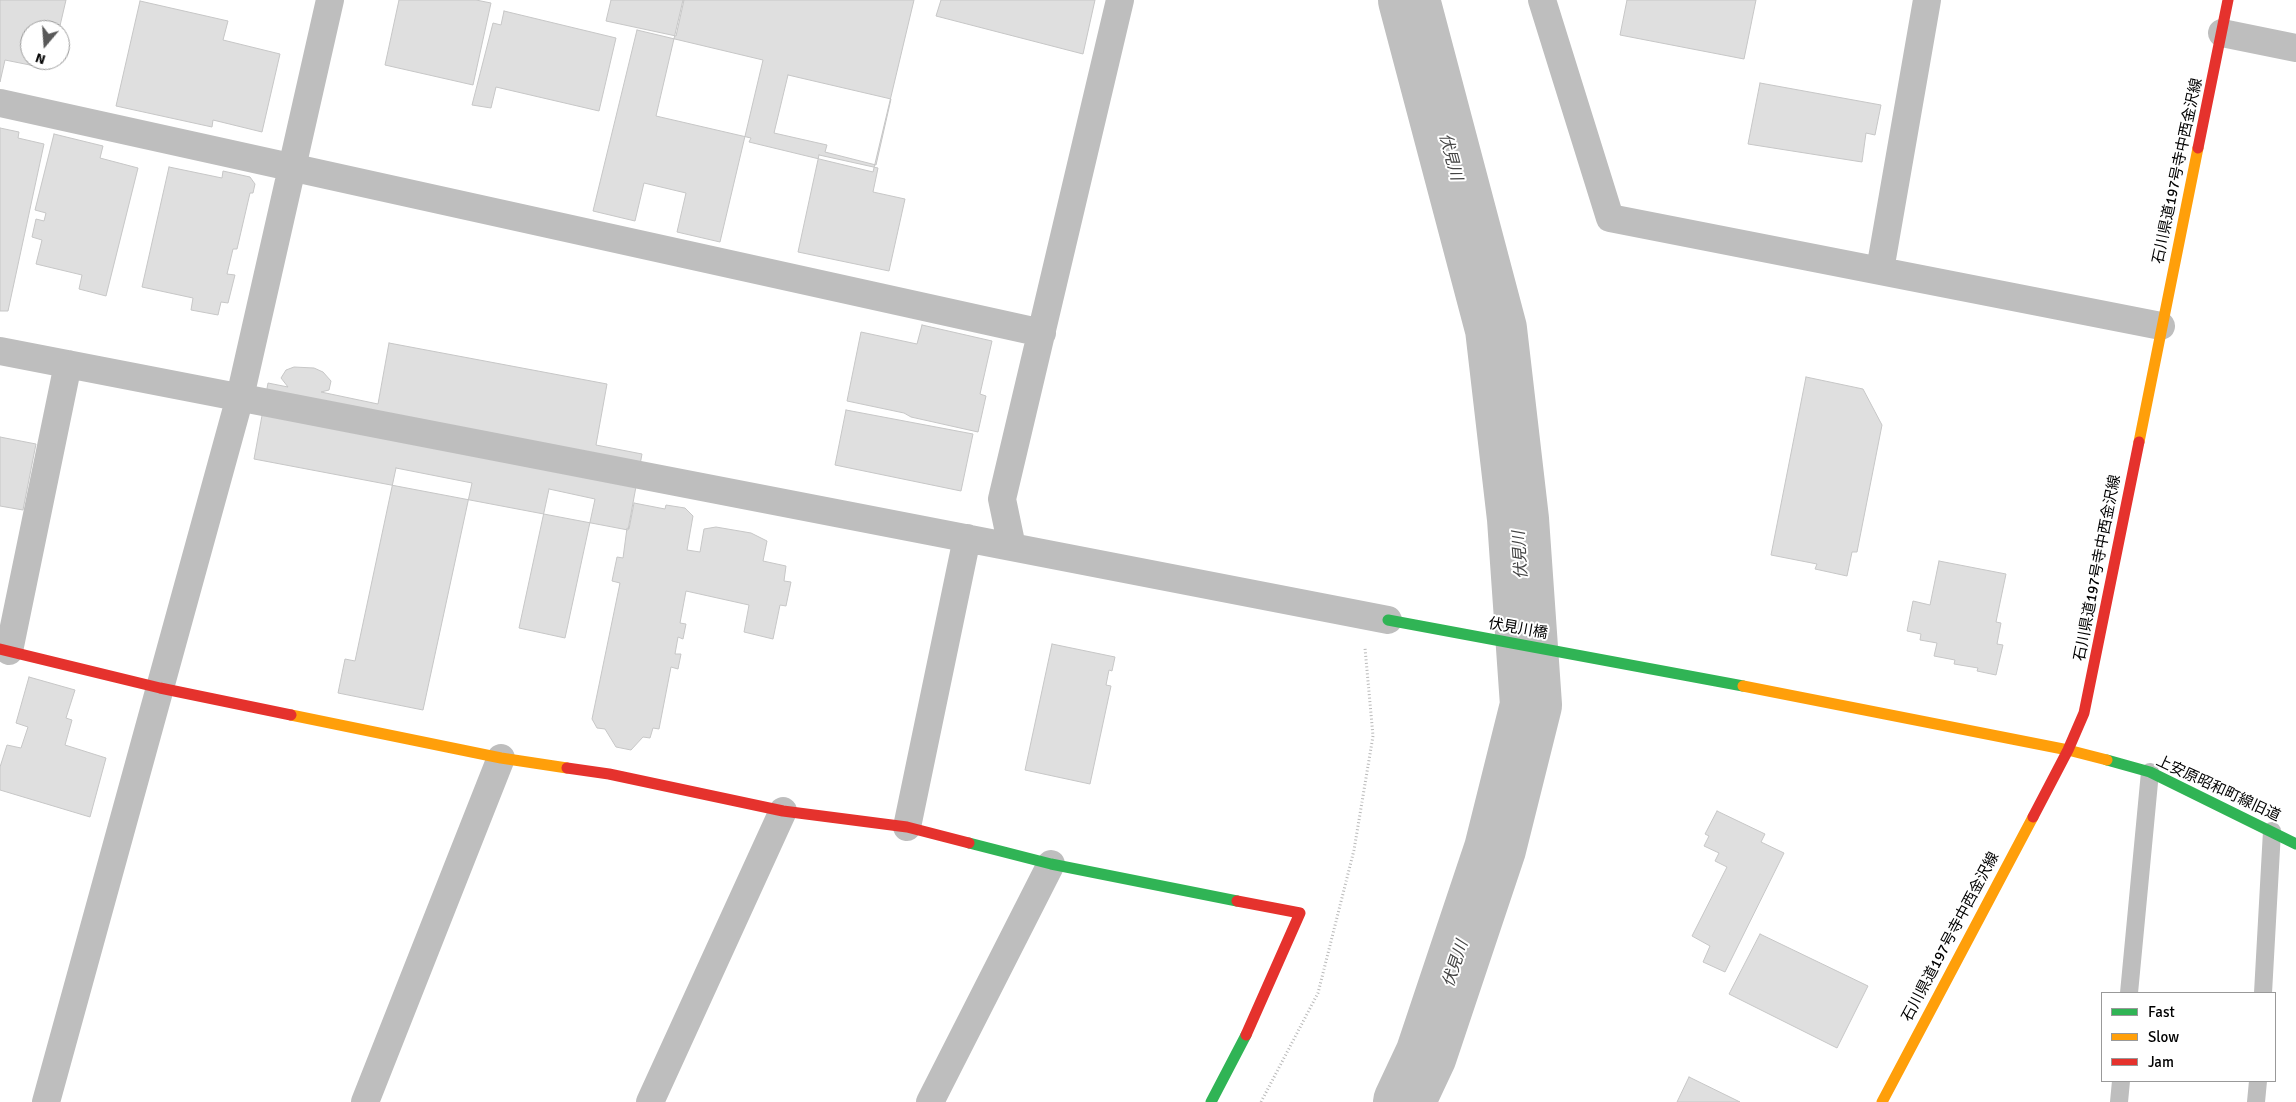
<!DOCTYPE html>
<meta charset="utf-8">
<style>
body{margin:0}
#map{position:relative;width:2296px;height:1102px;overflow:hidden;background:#fff;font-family:Signika,sans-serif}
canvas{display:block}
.legend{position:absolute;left:2101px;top:992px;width:175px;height:90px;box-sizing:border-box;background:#fff;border:1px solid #999;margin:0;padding:6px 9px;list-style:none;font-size:15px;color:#000}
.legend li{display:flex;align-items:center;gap:10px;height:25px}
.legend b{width:25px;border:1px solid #999}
.north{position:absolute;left:20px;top:20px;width:50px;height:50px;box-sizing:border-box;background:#fff;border:1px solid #999;border-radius:50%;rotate:198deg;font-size:14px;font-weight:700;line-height:20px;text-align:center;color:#000}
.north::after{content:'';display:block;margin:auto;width:18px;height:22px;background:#595959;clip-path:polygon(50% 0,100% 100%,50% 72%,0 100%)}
</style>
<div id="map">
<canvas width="2296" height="1102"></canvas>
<ul class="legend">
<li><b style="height:6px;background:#30b455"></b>Fast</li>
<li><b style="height:6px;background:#ff9f0a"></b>Slow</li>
<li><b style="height:6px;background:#e5322d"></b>Jam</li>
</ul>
<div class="north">N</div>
</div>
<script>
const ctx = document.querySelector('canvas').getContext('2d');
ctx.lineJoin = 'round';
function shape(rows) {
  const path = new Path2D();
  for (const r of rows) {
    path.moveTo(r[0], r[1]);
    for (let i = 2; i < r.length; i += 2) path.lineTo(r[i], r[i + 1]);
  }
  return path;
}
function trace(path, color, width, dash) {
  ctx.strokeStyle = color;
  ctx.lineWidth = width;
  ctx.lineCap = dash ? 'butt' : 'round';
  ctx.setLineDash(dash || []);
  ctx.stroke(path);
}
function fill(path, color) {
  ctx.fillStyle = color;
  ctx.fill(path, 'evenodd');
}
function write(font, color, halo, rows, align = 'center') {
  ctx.font = font + ' Signika,"Noto Sans JP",sans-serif';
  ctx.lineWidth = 4;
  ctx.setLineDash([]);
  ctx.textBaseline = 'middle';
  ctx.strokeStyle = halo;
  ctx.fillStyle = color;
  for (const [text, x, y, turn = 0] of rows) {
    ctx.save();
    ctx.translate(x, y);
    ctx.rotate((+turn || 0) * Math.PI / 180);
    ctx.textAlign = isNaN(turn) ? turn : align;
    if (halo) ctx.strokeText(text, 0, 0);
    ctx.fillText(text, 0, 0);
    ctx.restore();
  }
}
trace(shape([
 [1404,1102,1426,1055,1495,849,1531,705,1518,519,1496,329,1409,0]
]), '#bfbfbf', 62);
const building = shape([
 [0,0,66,0,59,30,30,30,30,60,52,60,50,69,5,60,0,82,0,0],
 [399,0,476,0,491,3,473,85,385,65,399,0],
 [611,0,684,0,676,36,606,21,611,0],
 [683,0,914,0,873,172,749,142,751,138,656,116,683,0],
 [941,0,1095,0,1083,54,936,16,941,0],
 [1627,0,1756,0,1744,59,1620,35,1627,0],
 [140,1,228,21,223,40,280,54,262,132,213,120,212,127,116,106,140,1],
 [504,11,616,38,599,111,496,87,491,108,472,105,493,23,501,25,504,11],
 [637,30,763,60,720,242,677,232,686,193,644,183,635,221,593,211,637,30],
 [788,75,891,99,876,165,825,152,827,145,774,133,788,75],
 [1760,83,1881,105,1875,135,1866,133,1862,162,1748,144,1760,83],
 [0,128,19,132,18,138,44,144,8,311,0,311,0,128],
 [54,134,103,146,100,158,138,168,106,296,79,289,82,275,36,264,42,240,32,237,36,219,44,221,46,213,35,210,54,134],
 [819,155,878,168,873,192,905,199,889,271,798,252,819,155],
 [169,167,222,178,223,171,250,177,255,184,253,193,250,193,237,249,233,249,227,274,235,275,228,303,221,302,218,315,191,310,193,298,142,287,169,167],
 [922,325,992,341,980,394,986,396,978,432,911,417,904,413,847,401,861,332,917,344,922,325],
 [389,343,607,384,596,445,642,454,628,530,254,459,268,383,288,387,281,378,286,370,294,367,314,368,323,372,331,381,329,390,321,392,378,404,389,343],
 [1806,377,1863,389,1882,425,1857,552,1852,552,1847,576,1815,569,1817,564,1771,555,1806,377],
 [846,410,973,434,961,491,835,465,846,410],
 [0,437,36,444,23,510,0,506,0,437],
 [396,468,472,483,423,710,338,693,345,659,355,661,396,468],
 [549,489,595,499,565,638,519,628,549,489],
 [634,503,665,509,666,505,685,508,693,516,687,550,700,552,704,529,716,527,751,533,767,541,763,561,786,566,784,581,791,582,786,606,780,605,773,639,744,632,749,605,686,591,680,623,686,624,683,639,678,637,675,654,681,654,678,669,671,667,659,729,653,728,650,738,643,737,631,750,616,747,605,729,597,728,592,719,620,583,612,581,617,557,623,558,627,528,629,529,634,503],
 [1939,561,2006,574,1996,622,2001,623,1997,644,2003,645,1996,675,1977,671,1978,668,1954,664,1955,660,1934,656,1937,643,1920,640,1921,634,1907,631,1913,601,1930,605,1939,561],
 [1052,644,1115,657,1112,671,1109,670,1106,685,1111,686,1090,784,1025,770,1052,644],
 [29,677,75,690,66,718,72,720,65,745,106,758,90,817,0,790,0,767,7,745,21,748,28,727,16,723,29,677],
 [1717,811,1765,834,1761,842,1784,853,1725,972,1703,962,1710,946,1692,936,1727,867,1715,861,1719,853,1704,846,1709,836,1705,834,1717,811],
 [1760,934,1868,986,1837,1048,1729,994,1760,934],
 [1689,1077,1740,1102,1677,1102,1689,1077]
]);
fill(building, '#dfdfdf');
trace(building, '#c7c7c7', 1);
trace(shape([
 [1261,1102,1318,993,1354,850,1373,736,1365,648]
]), '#b9b9b9', 3, [1, 2.5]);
trace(shape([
 [2129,993,2150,772],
 [2263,993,2272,831],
 [2119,1102,2121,1081],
 [2256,1102,2258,1081]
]), '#bebebe', 18);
trace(shape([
 [1542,0,1610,218,2161,326],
 [2222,33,2296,48],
 [0,103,1042,333],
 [1880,270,1927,0],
 [0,351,1388,620],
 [1012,547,1002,499,1120,0],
 [9,651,68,364],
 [907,827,967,538],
 [46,1102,240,397,330,0],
 [365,1102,501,758],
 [650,1102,783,811],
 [930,1102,1051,864]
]), '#bebebe', 28);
trace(shape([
 [1388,620,1743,686],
 [2107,760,2150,772,2296,844],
 [969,843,1051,864,1237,901],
 [1211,1102,1246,1035]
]), '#30b455', 11);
trace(shape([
 [2139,442,2198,148],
 [1743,686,2068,750,2107,760],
 [291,715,501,758,567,768],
 [1882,1102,2033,817]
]), '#ff9f0a', 11);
trace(shape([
 [2198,148,2228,0],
 [0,649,160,688,291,715],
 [567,768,609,774,783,811,907,827,969,843],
 [2033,817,2068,750,2084,713,2139,442],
 [1237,901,1300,913,1246,1035]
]), '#e5322d', 11);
write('15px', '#000', '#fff', [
 ["石川県道197号寺中西金沢線",2178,171,-78],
 ["石川県道197号寺中西金沢線",2098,568,-79],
 ["伏見川橋",1518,629,10],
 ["上安原昭和町線旧道",2218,789,25],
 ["石川県道197号寺中西金沢線",1951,937,-62]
]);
write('italic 16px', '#444', '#fff', [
 ["伏見川",1450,157,75],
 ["伏見川",1521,555,-94],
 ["伏見川",1456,964,-72]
]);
</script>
